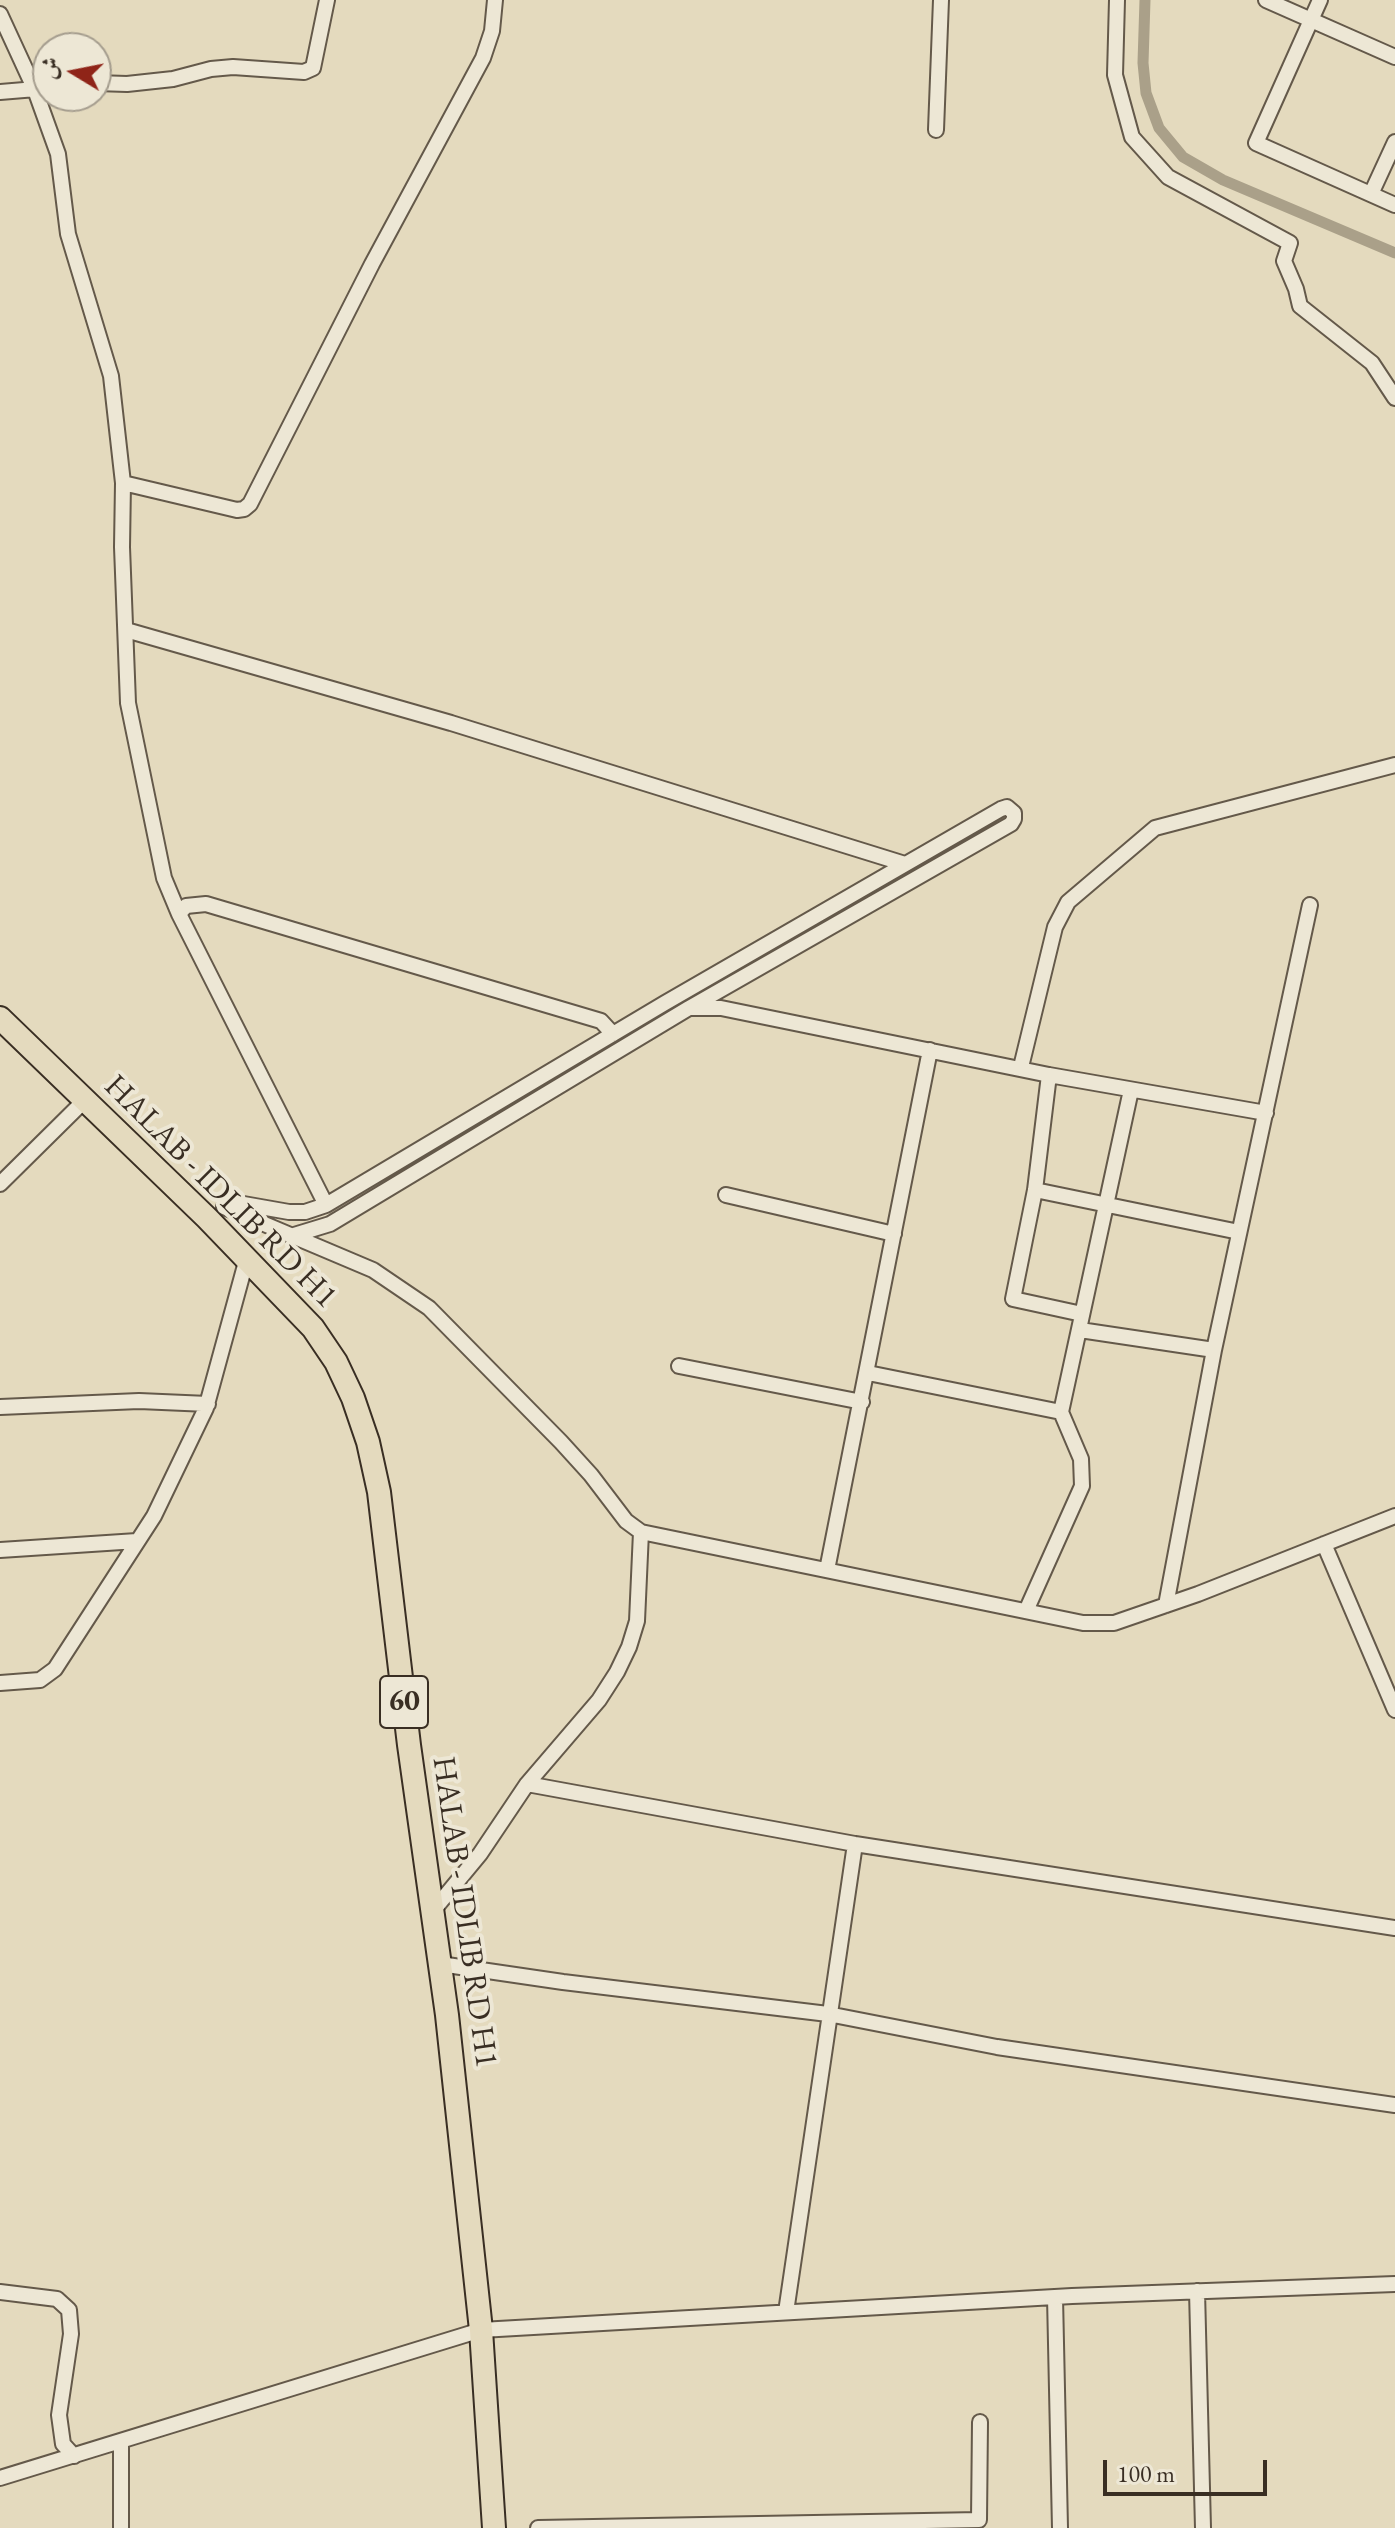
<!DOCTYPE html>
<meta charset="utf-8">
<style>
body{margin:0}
#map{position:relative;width:1395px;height:2528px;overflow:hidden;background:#e4dabe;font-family:"EB Garamond",Amiri,serif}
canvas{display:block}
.north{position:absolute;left:32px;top:32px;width:80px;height:80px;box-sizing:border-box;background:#ede7d5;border:2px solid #a59d8e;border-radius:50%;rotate:280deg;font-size:22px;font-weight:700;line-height:32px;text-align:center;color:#392e23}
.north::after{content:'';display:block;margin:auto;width:28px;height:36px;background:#8f2418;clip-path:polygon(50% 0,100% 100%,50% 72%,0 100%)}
.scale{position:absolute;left:1103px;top:2460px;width:164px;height:36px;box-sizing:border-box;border:4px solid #392e23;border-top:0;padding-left:10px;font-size:24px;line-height:28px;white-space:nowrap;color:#392e23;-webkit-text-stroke:6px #ede7d5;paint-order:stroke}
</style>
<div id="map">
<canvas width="1395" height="2528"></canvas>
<div class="north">ش</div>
<div class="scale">100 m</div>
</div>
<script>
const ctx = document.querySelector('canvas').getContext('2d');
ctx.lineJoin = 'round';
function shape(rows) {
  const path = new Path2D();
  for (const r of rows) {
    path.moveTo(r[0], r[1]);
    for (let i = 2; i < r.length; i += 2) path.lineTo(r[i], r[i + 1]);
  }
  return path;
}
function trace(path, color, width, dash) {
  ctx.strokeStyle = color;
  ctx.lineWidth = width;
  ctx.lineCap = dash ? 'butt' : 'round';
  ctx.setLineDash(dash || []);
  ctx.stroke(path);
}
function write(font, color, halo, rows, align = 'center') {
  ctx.font = font + ' "EB Garamond",serif';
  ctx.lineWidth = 8;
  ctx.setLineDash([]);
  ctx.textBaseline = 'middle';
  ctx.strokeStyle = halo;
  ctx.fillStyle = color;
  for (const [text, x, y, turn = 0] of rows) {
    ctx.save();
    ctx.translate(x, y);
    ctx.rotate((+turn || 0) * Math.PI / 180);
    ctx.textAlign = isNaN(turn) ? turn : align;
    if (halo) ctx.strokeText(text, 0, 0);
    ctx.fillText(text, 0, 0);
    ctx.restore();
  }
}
trace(shape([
 [1145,0,1143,63,1146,93,1159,128,1183,157,1223,180,1395,253]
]), '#aaa089', 11);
const minor = shape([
 [1117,0,1115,75,1132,137,1168,177,1290,243,1284,261,1296,289,1300,306,1372,363,1395,398],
 [1266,0,1395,57],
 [1320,0,1256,143,1395,205],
 [0,14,35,90,58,154,68,234,111,376,123,483,122,547,128,703,164,878,179,914,326,1205],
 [96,83,127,84,173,79,211,69,233,67,304,72,313,68,327,0],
 [0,92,48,88],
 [936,130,941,0],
 [1371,194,1395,142],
 [123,483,237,510,244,509,250,504,372,264,483,58,492,31,495,0],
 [126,630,451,723,905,864],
 [179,914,186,906,206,904,601,1021,613,1034],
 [692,1008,721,1008,1049,1075,1266,1113],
 [1021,1067,1055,927,1068,902,1155,828,1395,765],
 [1049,1075,1035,1190,1013,1299,1082,1314],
 [0,1184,85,1100],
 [1035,1190,1239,1232],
 [726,1195,894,1234],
 [224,1207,373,1270,429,1308,561,1442,591,1475,626,1521,641,1532,637,1621,629,1647,617,1672,599,1700,527,1784,480,1854,432,1912],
 [225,1207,238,1203,289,1212,305,1212,326,1205,665,1003,1001,809,1007,807,1014,813,1014,819,1011,824,689,1008,330,1224,294,1235],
 [1080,1330,1214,1350],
 [679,1366,862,1402],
 [868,1373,1061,1412],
 [0,1407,139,1401,208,1404],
 [641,1532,1083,1623,1114,1623,1198,1594,1395,1516],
 [1324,1544,1395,1710],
 [0,1550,137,1541],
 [827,1570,930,1050],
 [1166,1605,1214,1350,1310,905],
 [1026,1611,1082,1486,1081,1459,1061,1412,1131,1090],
 [0,1683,40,1680,55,1669,154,1516,206,1408,247,1258],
 [527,1784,855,1844,1395,1928],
 [440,1964,563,1982,828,2014,997,2047,1395,2105],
 [1197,2291,1203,2528],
 [0,2292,57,2299,69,2310,71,2334,59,2415,63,2444,74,2456],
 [1055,2297,1060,2528],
 [786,2312,855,1844],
 [0,2478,481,2330,1072,2296,1395,2284],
 [121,2528,121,2443],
 [538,2528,979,2520,980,2422]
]);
const highway = shape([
 [0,1018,207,1218,313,1328,336,1362,353,1398,368,1442,379,1492,409,1745,447,2015,481,2330,494,2528]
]);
trace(minor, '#64594a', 18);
trace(highway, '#392e23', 26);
trace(minor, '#ede7d5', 14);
trace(highway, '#e4dabe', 22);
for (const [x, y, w] of [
 [404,1702,48]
]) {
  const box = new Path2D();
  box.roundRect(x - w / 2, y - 26, w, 52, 6);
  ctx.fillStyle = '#ede7d5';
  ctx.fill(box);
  trace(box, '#392e23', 2);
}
write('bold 30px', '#392e23', null, [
 ["60",404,1702]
]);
write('32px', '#392e23', '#ede7d5', [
 ["HALAB - IDLIB RD H1",220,1192,45],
 ["HALAB - IDLIB RD H1",464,1912,82]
]);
</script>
